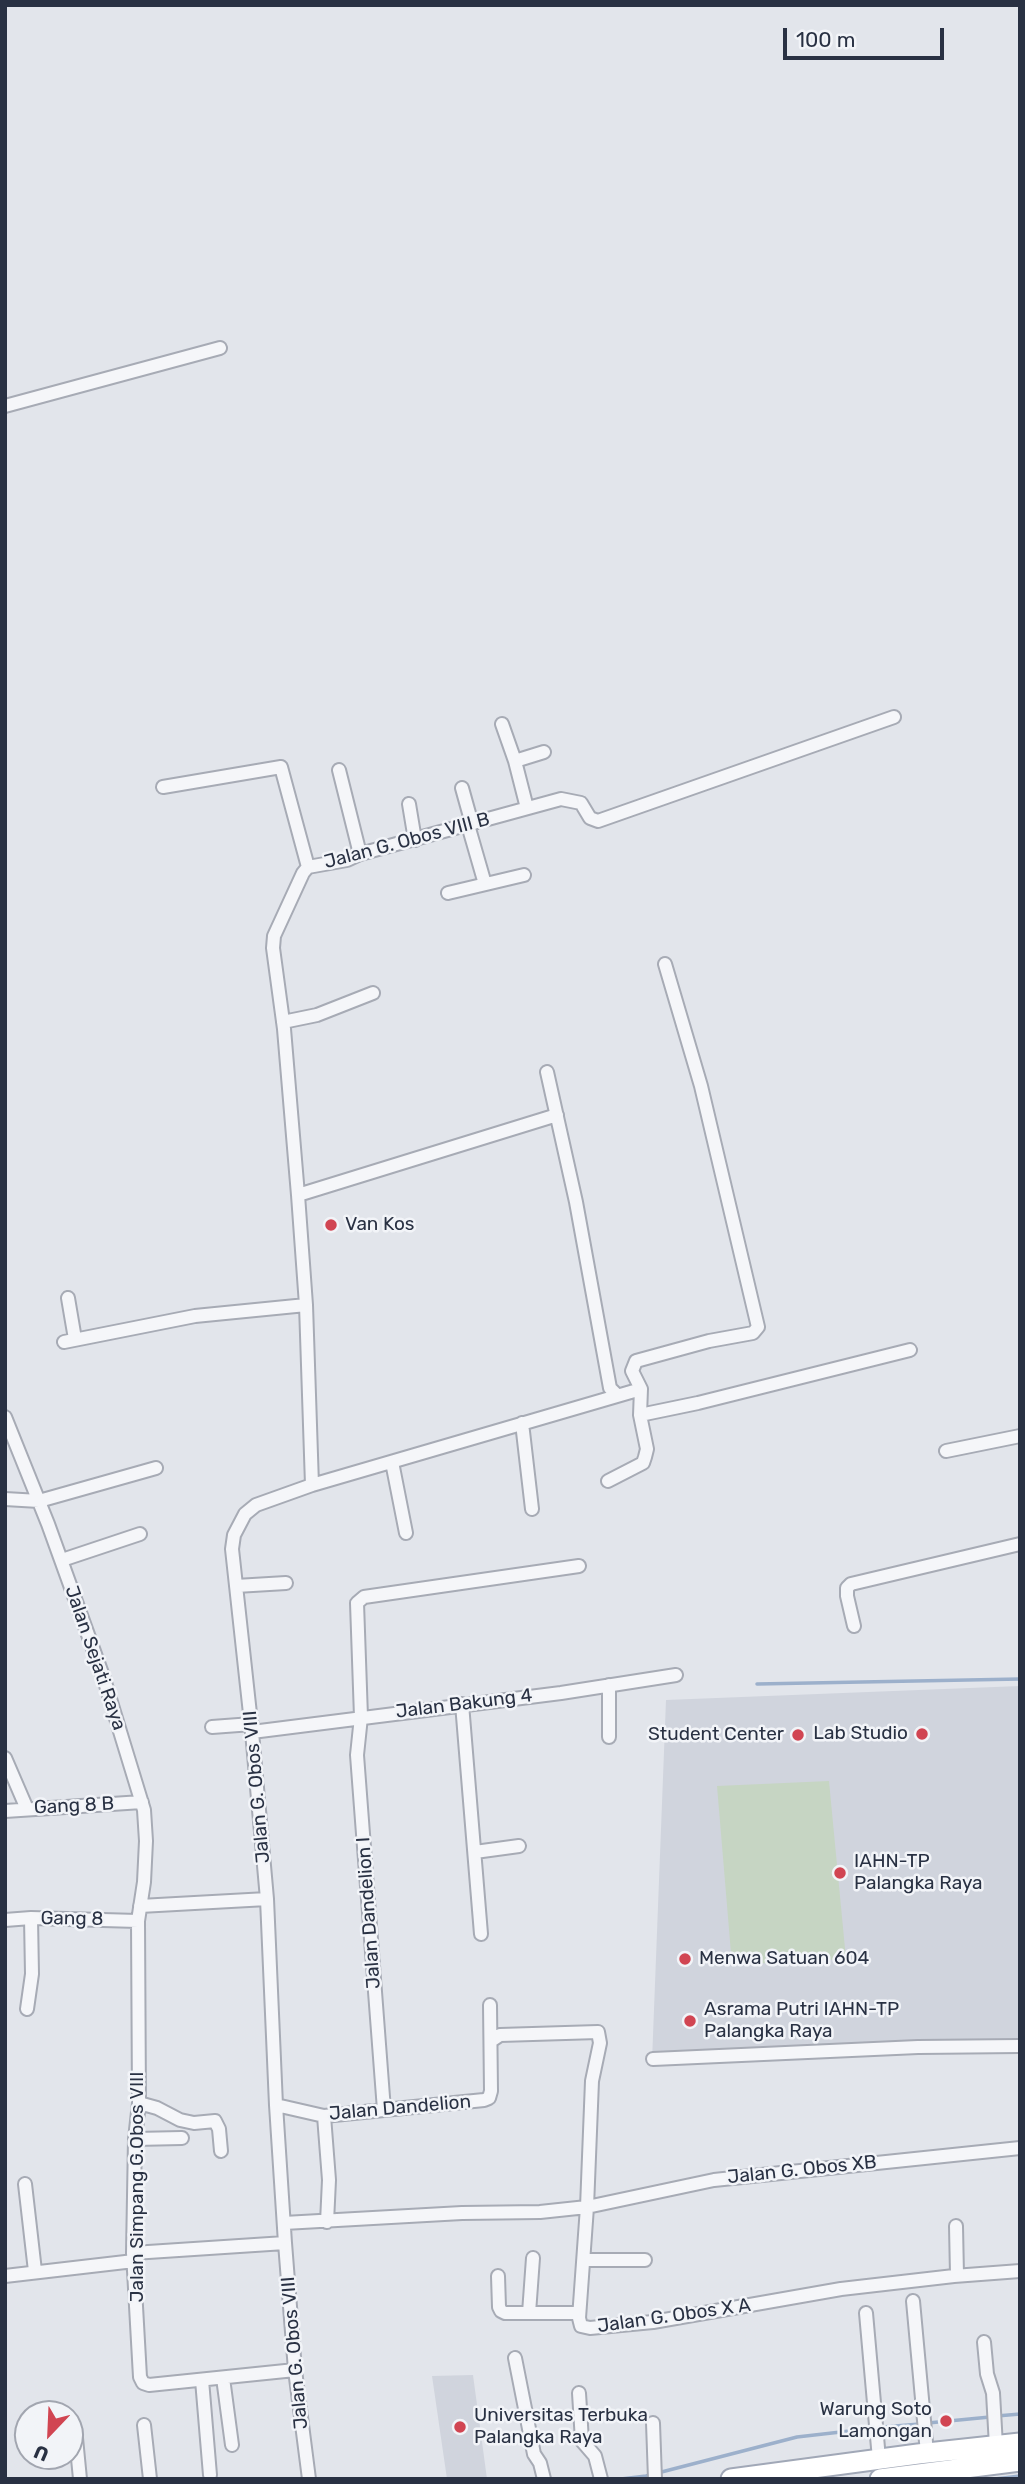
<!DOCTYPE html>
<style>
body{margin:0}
#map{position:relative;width:1025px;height:2484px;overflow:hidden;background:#e2e5eb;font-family:Rubik,sans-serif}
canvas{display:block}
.frame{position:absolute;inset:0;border:7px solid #293143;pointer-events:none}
.north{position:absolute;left:14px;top:2400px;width:70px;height:70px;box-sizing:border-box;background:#f2f4f8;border:2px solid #a2a6b0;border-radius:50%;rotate:203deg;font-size:19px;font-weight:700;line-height:28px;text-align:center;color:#293143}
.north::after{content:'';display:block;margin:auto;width:24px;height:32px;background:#d14552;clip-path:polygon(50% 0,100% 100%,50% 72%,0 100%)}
.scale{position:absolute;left:783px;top:28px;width:161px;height:32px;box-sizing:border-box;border:4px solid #293143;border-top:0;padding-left:9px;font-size:21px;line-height:24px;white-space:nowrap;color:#293143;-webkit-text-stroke:5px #f2f4f8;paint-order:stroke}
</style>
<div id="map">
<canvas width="1025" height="2484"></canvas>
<div class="frame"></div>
<div class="north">U</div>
<div class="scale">100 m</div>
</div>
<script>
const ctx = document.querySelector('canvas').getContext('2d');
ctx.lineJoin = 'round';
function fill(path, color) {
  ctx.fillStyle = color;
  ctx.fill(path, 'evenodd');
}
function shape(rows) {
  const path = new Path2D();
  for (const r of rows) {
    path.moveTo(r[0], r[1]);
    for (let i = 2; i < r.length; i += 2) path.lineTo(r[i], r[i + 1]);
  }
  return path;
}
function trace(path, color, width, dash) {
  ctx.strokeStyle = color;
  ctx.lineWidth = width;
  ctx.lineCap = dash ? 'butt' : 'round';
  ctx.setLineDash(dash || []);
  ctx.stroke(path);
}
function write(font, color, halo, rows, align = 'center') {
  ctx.font = font + ' Rubik,sans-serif';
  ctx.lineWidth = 5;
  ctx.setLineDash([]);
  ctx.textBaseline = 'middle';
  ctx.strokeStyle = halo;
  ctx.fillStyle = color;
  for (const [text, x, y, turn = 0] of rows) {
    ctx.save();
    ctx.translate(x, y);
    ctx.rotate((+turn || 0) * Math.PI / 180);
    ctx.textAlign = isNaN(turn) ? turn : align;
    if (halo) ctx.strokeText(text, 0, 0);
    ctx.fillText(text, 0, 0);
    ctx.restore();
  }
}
fill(shape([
 [1020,1686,1020,2047,652,2061,666,1700],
 [473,2375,487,2479,447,2479,432,2376]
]), '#d0d4dd');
fill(shape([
 [829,1781,846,1959,732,1965,717,1786]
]), '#c6d5c3');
trace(shape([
 [757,1684,1020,1679],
 [997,2416,1020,2414],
 [928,2423,990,2417],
 [883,2427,920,2424],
 [621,2479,646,2476,797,2437,867,2429],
 [995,2479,1020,2476]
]), '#9cb0cb', 3.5);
const street = shape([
 [5,406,220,348],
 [502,724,515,761,527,808],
 [515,761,544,752],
 [339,770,360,854],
 [163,787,281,767,308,867],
 [462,788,472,824],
 [409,804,415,840],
 [468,825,485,884],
 [448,893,524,875],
 [283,1022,317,1015,373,993],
 [547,1072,576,1202,610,1388,617,1395],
 [298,1195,557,1115],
 [68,1298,75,1339],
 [64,1342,195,1316,306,1305],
 [640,1415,698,1403,910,1350],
 [5,1417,48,1524,104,1679,144,1810,146,1841,144,1882,138,1921,139,2103,135,2139,133,2253,140,2377,143,2383,149,2385,295,2370],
 [522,1423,532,1509],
 [946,1451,1020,1436],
 [392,1462,406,1533],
 [608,1481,643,1463,645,1457,647,1449,640,1415,641,1389,632,1371,636,1361,709,1341,753,1333,758,1327,701,1086,665,964],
 [312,1485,306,1305,298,1195,284,1029,273,948,274,936,303,873,308,867,347,860,360,854,561,799,581,803,590,818,598,821,894,717],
 [5,1499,39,1501,156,1468],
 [62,1560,140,1534],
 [236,1586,286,1583],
 [854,1626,847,1596,847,1588,851,1584,1020,1544],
 [462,1704,481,1934],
 [212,1727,252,1724],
 [252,1732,561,1693,676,1675],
 [609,1737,609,1685],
 [5,1758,27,1809],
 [5,1811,142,1802],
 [475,1852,519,1846],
 [140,1906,267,1899],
 [5,1920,31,1918,138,1921],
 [27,2009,32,1974,31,1918],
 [491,2041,500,2035,598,2032,600,2043,592,2081,587,2207,714,2180,1020,2148],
 [653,2059,918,2047,1020,2046],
 [139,2103,157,2108,180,2120,194,2123,215,2121,219,2129,221,2151],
 [276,2105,324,2116,484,2100,489,2098,491,2091,490,2005],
 [384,2110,357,1755,361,1717,357,1603,364,1597,579,1566],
 [324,2116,329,2180,327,2222],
 [135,2139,182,2138],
 [25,2184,35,2271],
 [284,2223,462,2213,540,2212,587,2207,579,2318,581,2326,590,2328,653,2322,841,2289,954,2276,1020,2271],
 [956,2226,957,2275],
 [133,2253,285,2243],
 [584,2260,645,2260],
 [5,2276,134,2261],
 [498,2276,499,2307,501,2311,505,2313,579,2313],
 [913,2301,927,2453],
 [529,2313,533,2258],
 [866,2313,879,2459],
 [984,2342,987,2374,993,2393,996,2446],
 [515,2358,534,2454,540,2463,544,2479],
 [223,2378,232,2445],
 [202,2380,210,2475],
 [579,2393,582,2441,595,2456,601,2479],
 [653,2423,655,2479],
 [144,2425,150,2479],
 [76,2438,80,2479],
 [309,2479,295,2370,285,2243,276,2105,267,1899,252,1732,232,1549,234,1535,245,1514,256,1505,312,1485,641,1389]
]);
const primary = shape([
 [731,2479,918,2454,1020,2443],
 [880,2479,1020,2461]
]);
trace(street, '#a7abb5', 16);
trace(primary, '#a1a8b7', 23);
trace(street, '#f5f6f9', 12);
trace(primary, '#fff', 19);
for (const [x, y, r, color] of [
 [331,1225,7,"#d14552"],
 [922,1734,7,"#d14552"],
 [798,1735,7,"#d14552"],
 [840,1873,7,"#d14552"],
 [685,1959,7,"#d14552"],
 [690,2021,7,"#d14552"],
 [946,2421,7,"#d14552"],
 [460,2427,7,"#d14552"]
]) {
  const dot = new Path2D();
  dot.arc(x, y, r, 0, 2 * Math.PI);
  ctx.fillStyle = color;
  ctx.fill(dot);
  trace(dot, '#f2f4f8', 2.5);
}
write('19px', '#293143', '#f2f4f8', [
 ["Jalan G. Obos VIII B",407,841,-15],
 ["Jalan Sejati Raya",95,1658,71],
 ["Jalan Bakung 4",464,1704,-7],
 ["Jalan G. Obos VIII",257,1787,-95],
 ["Gang 8 B",74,1806,-3],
 ["Jalan Dandelion I",369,1913,-94],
 ["Gang 8",72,1919,1],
 ["Jalan Dandelion",400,2108,-5],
 ["Jalan G. Obos XB",802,2170,-6],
 ["Jalan Simpang G.Obos VIII",138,2187,-90],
 ["Jalan G. Obos X A",674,2316,-8],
 ["Jalan G. Obos VIII",295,2353,-95]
]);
write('19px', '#293143', '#f2f4f8', [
 ["Van Kos",345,1225],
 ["Lab Studio",908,1734,"right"],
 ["Student Center",784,1735,"right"],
 ["IAHN-TP",854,1862],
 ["Palangka Raya",854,1884],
 ["Menwa Satuan 604",699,1959],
 ["Asrama Putri IAHN-TP",704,2010],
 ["Palangka Raya",704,2032],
 ["Warung Soto",932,2410,"right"],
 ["Lamongan",932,2432,"right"],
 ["Universitas Terbuka",474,2416],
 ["Palangka Raya",474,2438]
], 'left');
</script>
